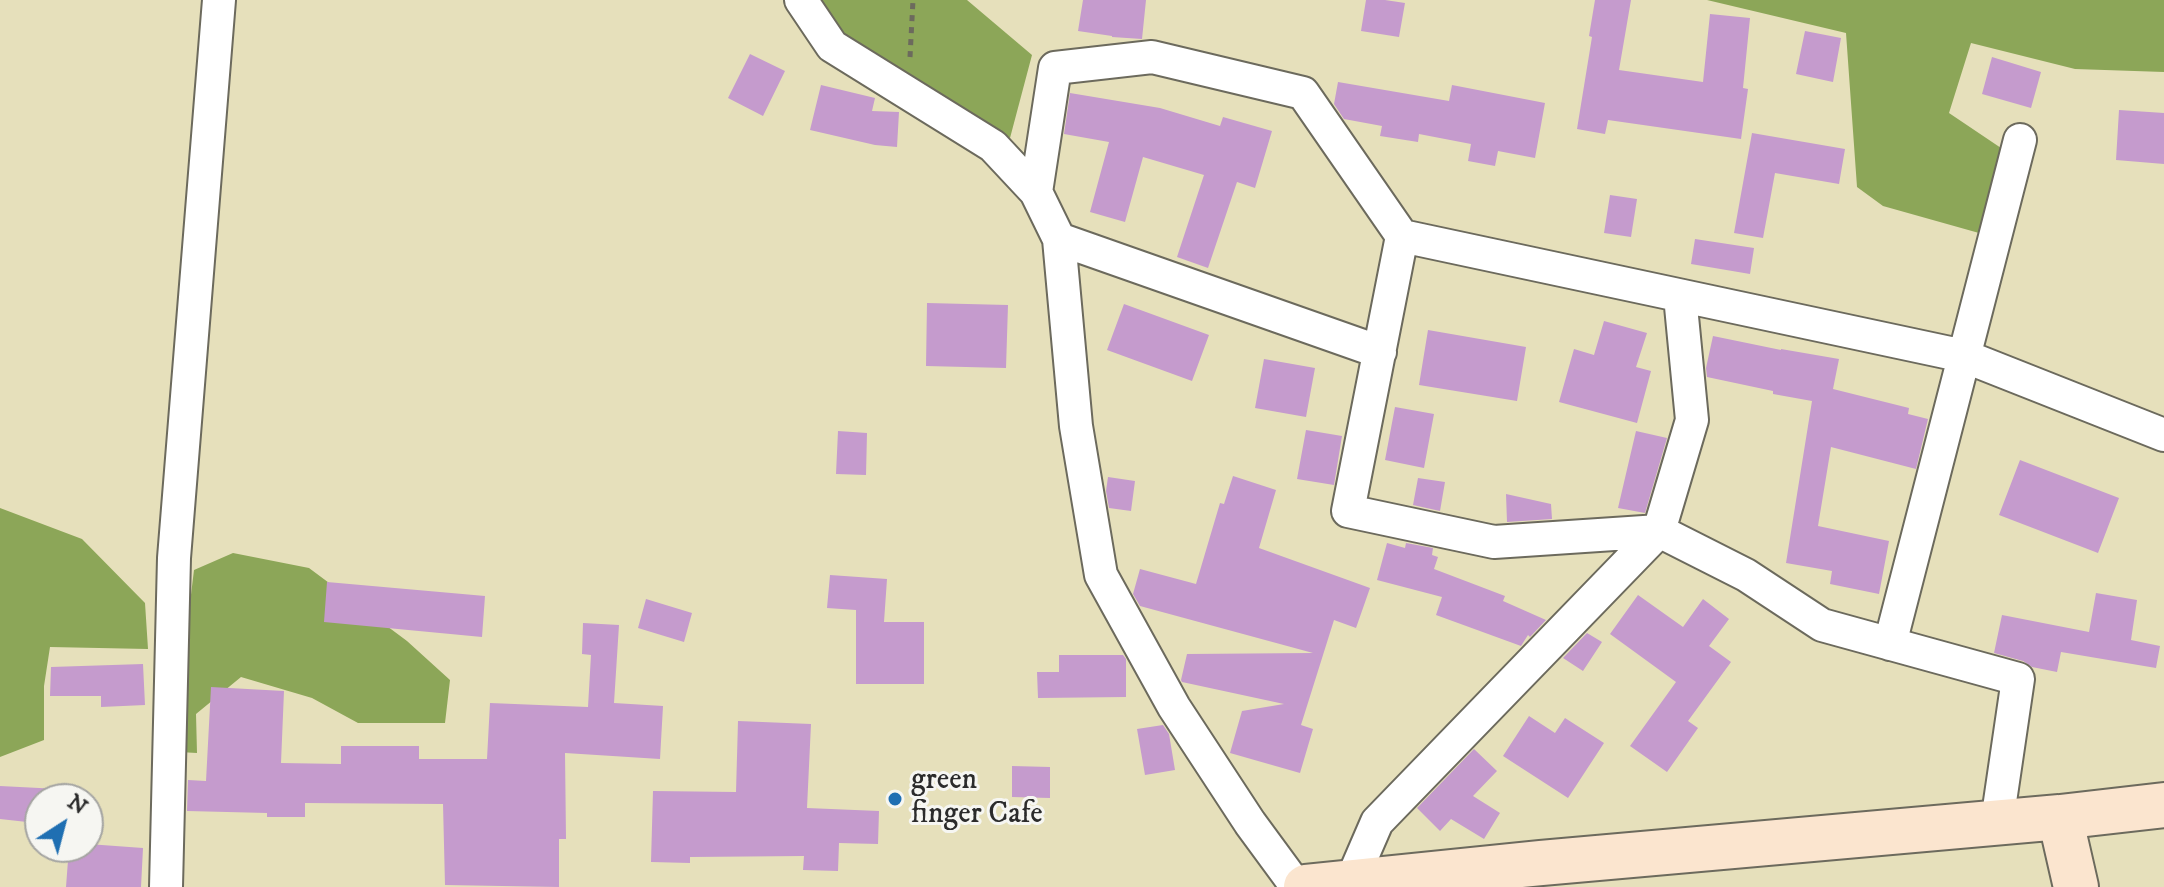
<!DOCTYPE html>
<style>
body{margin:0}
#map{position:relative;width:2164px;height:887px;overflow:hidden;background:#e6e0bb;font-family:"IM FELL DW Pica",serif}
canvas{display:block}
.north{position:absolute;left:24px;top:783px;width:80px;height:80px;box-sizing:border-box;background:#f6f6f2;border:2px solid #a5a5a2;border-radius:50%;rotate:36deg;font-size:22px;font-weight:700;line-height:32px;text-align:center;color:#2b2b2b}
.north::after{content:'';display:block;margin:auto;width:28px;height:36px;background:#1f6fb2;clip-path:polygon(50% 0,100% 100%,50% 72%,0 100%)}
</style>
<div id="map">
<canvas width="2164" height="887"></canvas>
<div class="north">N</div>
</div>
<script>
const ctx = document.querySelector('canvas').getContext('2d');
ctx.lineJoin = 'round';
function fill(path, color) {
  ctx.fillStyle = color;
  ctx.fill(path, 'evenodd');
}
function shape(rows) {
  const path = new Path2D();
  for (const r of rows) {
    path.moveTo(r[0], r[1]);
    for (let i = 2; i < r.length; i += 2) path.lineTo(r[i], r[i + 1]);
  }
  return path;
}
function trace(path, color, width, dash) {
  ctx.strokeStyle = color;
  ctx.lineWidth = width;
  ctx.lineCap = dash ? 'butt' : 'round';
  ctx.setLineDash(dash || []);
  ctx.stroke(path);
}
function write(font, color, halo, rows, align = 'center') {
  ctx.font = font + ' "IM FELL DW Pica",serif';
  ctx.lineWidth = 6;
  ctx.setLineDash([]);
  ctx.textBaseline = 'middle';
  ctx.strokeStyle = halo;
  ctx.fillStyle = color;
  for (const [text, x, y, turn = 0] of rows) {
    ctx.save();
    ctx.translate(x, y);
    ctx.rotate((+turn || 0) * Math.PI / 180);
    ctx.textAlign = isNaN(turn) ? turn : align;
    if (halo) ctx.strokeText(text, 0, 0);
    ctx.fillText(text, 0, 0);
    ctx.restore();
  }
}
fill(shape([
 [819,0,967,0,1032,55,1010,138,842,36],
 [1707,0,2164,0,2164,72,2075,69,1971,43,1949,113,2001,148,1979,233,1883,206,1857,187,1846,33],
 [0,508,82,539,145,603,148,649,50,647,44,686,44,740,0,757],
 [233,553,309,568,407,641,450,680,445,723,358,723,312,698,241,677,196,714,197,753,179,752,183,660,194,570]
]), '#8ca658');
fill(shape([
 [1083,0,1146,0,1142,39,1112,37,1112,36,1078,31],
 [1366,0,1385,0,1405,3,1399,37,1361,31],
 [1595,0,1631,0,1619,70,1703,82,1710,14,1750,18,1743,88,1748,89,1741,139,1608,120,1605,134,1577,129,1592,37,1589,36],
 [1805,31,1841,38,1833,82,1796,74],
 [750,54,785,71,763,116,728,98],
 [1992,57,2041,72,2031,108,1982,94],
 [1338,82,1449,101,1452,85,1545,103,1535,158,1498,151,1495,166,1468,161,1471,144,1419,134,1418,142,1380,136,1382,126,1344,119,1334,104],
 [821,85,875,98,872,111,899,112,897,147,875,145,810,130],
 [1070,93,1160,108,1220,126,1223,117,1272,131,1255,188,1237,182,1208,268,1177,257,1204,175,1143,157,1125,222,1090,212,1109,142,1064,134],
 [2119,110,2164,113,2164,164,2116,160],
 [1752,133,1845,149,1839,184,1775,173,1763,238,1734,233],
 [1610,195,1637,199,1631,237,1604,233],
 [1695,239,1754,248,1750,274,1691,264],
 [927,303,1008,305,1006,368,926,366],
 [1124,304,1209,335,1192,381,1107,350],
 [1604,321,1647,333,1636,367,1651,371,1637,423,1559,402,1574,349,1594,355],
 [1428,330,1526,347,1517,401,1419,385],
 [1713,336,1781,350,1781,349,1839,359,1833,389,1909,408,1908,414,1928,419,1916,469,1831,447,1818,526,1889,541,1879,594,1830,584,1832,571,1786,563,1812,401,1773,394,1773,391,1707,377,1706,368],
 [1264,359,1315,368,1306,417,1255,408],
 [1395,407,1434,414,1424,468,1385,460],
 [1306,430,1342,436,1334,485,1297,479],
 [838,431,867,433,866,475,836,474],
 [1636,431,1667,438,1645,513,1618,508],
 [2020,460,2119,498,2098,553,1999,515],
 [1233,476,1276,490,1259,548,1370,588,1356,628,1334,620,1301,725,1313,729,1300,773,1230,753,1242,711,1284,704,1182,682,1181,680,1187,654,1313,653,1140,606,1133,594,1140,569,1196,584,1220,503,1224,504],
 [1108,477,1135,481,1131,511,1109,508,1106,491],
 [1418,478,1445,482,1440,511,1413,505],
 [1506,494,1551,504,1552,519,1507,522],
 [1387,543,1405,548,1406,543,1433,548,1432,555,1438,557,1434,569,1505,596,1503,601,1546,620,1530,637,1528,635,1521,646,1436,615,1442,597,1377,580],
 [830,575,887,579,884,622,924,622,924,684,856,684,856,610,827,608],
 [327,582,485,596,482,637,324,622],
 [2096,593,2137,600,2131,640,2160,646,2156,668,2061,652,2057,672,2032,667,2023,661,1994,653,2002,615,2089,632],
 [1638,595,1683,627,1703,599,1729,619,1709,646,1731,662,1688,721,1698,728,1667,772,1630,746,1676,682,1610,634],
 [646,599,692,613,684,642,638,628],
 [583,623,619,625,614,703,663,706,660,759,565,753,566,839,559,839,559,887,445,885,443,804,305,803,305,817,267,817,267,813,187,811,188,780,206,781,211,687,284,691,281,763,341,764,341,746,419,746,419,759,487,759,490,703,588,707,591,655,582,654],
 [1587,633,1602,642,1583,671,1563,658],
 [1059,655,1123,655,1126,659,1126,697,1038,698,1037,672,1059,672],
 [143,664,145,705,101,707,101,696,50,696,51,667],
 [1529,716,1555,733,1565,718,1604,743,1568,798,1503,756],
 [738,721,811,724,807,808,879,811,878,844,839,843,838,871,803,870,804,856,690,857,690,863,651,862,653,791,736,792],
 [1163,725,1169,734,1175,770,1145,775,1137,729],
 [1474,749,1497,771,1473,796,1500,813,1484,839,1451,819,1440,831,1417,808],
 [1012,766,1050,767,1050,798,1012,797],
 [0,786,59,789,59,799,40,799,40,830,26,829,27,822,0,819],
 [88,844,143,848,141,887,66,887,69,847,88,847]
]), '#c59bcd');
const street = shape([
 [801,0,832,46,993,146,1036,192,1059,239,1076,426,1101,575,1174,707,1250,823,1297,887],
 [1036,192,1055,68,1152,57,1303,93,1402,236,1964,356,2164,435],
 [1402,236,1348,511,1494,542,1659,531,1746,575,1822,625,2018,679,1997,822],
 [1059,239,1380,352],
 [1890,644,2020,140],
 [1351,882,1377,822,1659,531,1692,420,1680,296],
 [166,887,174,558,219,0]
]);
const secondary = shape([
 [2060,817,2076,887],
 [1306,887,1541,863,2060,817,2164,805]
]);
trace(street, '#6c6a5d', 36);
trace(secondary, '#6c6a5d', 48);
trace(shape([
 [910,57,913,0]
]), '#6c6a5d', 5, [6, 6]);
trace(street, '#fff', 32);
trace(secondary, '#fbe5cf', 44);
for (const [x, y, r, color] of [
 [895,799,8,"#1f6fb2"]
]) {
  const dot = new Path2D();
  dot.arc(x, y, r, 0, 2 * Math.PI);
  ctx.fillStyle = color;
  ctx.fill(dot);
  trace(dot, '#f6f6f2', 3);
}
write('30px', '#2b2b2b', '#f6f6f2', [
 ["green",911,782],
 ["finger Cafe",911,816]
], 'left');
</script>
